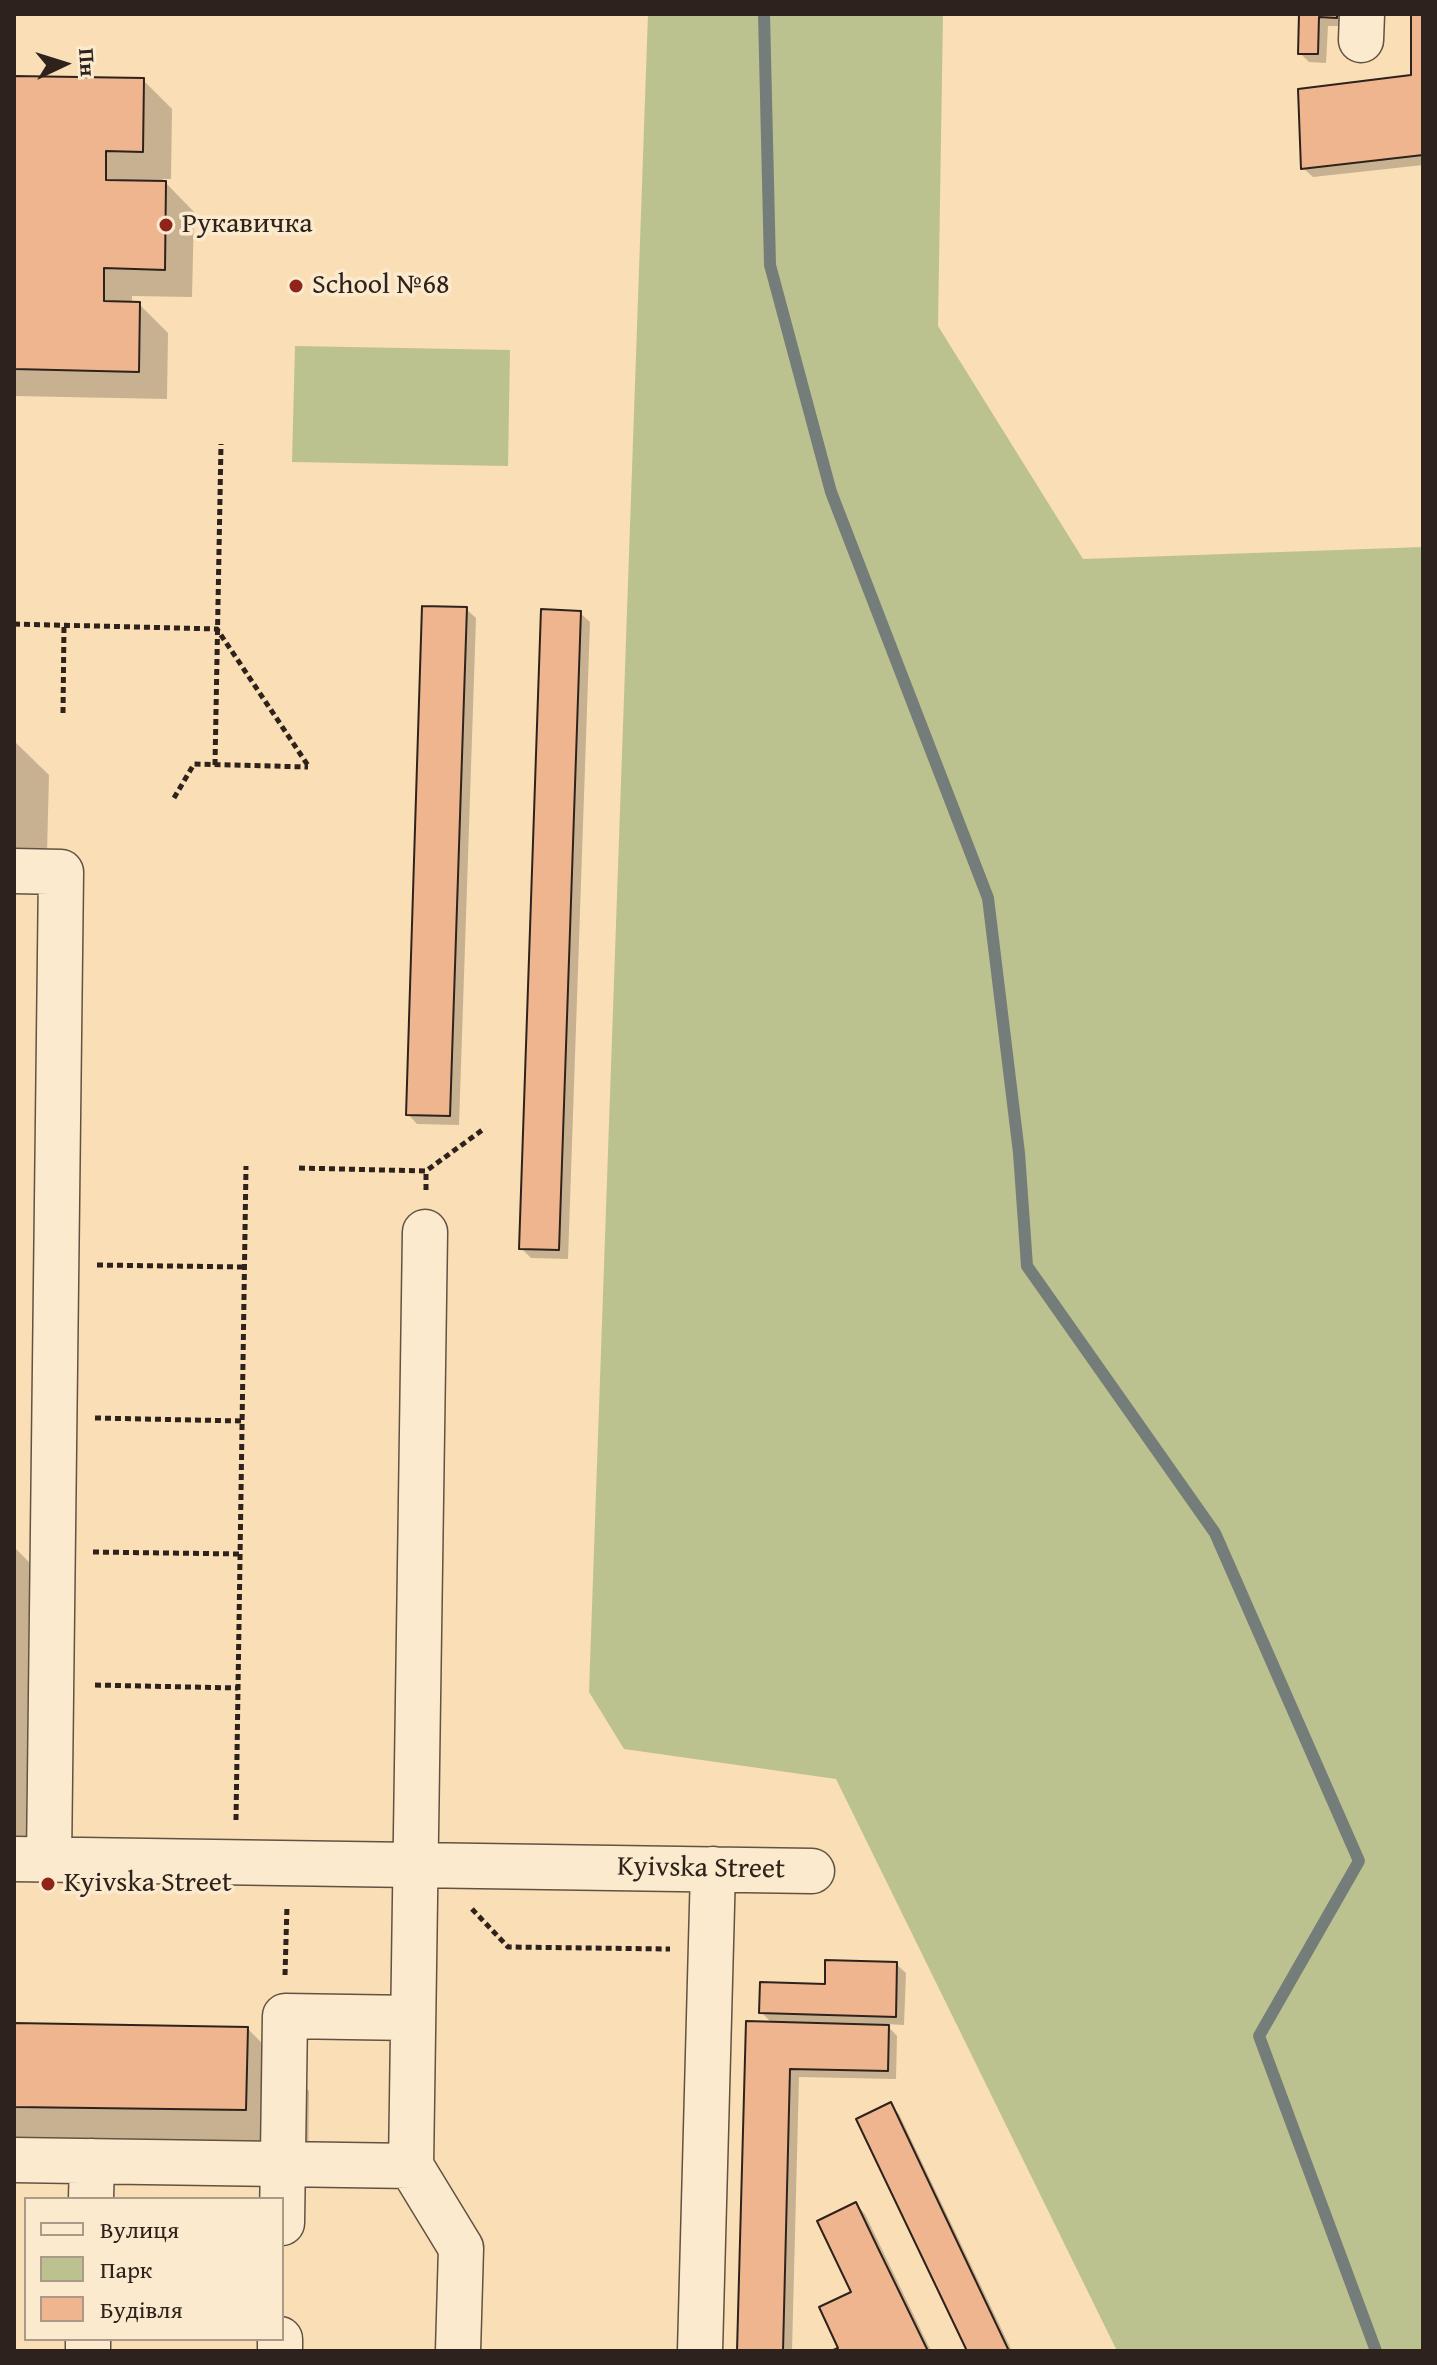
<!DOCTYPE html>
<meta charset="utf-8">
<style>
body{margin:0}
#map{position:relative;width:1437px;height:2365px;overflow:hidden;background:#fadeb5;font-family:"Gentium Book Plus",serif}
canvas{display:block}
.frame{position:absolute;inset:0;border:16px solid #2e231c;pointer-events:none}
.legend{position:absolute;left:24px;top:2197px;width:260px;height:144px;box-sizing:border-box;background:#fceacf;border:2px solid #aa9a87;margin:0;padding:10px 14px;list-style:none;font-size:24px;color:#2e231c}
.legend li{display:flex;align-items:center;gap:16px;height:40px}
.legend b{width:40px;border:2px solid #aa9a87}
.north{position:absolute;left:24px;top:24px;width:80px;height:80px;-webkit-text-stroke:6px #fceacf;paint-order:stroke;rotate:86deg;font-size:22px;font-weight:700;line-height:32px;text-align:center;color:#2e231c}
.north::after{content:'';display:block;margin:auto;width:28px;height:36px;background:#2e231c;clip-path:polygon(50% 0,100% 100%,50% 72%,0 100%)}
</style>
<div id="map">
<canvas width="1437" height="2365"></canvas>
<div class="frame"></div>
<ul class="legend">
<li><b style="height:10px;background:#fceacf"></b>Вулиця</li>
<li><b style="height:22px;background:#bcc28f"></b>Парк</li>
<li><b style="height:22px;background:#eeb58f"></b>Будівля</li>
</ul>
<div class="north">Пн</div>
</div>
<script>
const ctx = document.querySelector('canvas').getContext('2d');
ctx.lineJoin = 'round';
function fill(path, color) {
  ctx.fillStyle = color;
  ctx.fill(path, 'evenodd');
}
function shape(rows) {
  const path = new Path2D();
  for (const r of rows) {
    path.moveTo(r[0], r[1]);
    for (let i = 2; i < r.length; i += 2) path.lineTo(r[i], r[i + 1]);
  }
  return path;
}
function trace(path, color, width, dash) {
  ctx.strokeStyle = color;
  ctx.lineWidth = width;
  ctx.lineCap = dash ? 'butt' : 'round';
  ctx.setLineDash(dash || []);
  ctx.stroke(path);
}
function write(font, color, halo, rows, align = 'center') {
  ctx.font = font + ' "Gentium Book Plus",serif';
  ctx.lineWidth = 7;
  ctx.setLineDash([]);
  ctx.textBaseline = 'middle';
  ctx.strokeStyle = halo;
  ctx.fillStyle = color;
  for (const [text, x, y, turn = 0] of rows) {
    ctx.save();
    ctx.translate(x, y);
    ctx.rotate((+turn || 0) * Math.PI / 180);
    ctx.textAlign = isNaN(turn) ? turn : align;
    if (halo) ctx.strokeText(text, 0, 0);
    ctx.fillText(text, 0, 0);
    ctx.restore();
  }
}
fill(shape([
 [648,14,943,14,938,326,1083,559,1423,547,1423,2351,1117,2351,836,1779,624,1749,589,1692],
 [295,346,510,350,508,466,292,462]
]), '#bcc28f');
fill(shape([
 [1301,14,1346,14,1346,26,1328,26,1326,63,1309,62,1300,53],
 [1413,14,1423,14,1423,165,1313,177,1303,168,1413,77],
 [14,78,143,80,172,109,171,179,162,179,194,212,192,297,132,296,132,304,139,304,168,333,167,399,14,396],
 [466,609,476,618,459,1125,417,1124,408,1114],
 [580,613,590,622,568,1259,531,1258,521,1248],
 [14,741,49,775,47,854,14,853],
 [14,1547,30,1563,26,1845,14,1845],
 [896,1964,906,1973,904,2025,886,2024,897,2036,896,2079,799,2077,792,2351,739,2351,773,2024,761,2012],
 [14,2025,247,2028,309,2091,308,2171,14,2167],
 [890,2105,899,2114,1012,2351,969,2351],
 [856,2204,865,2214,931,2351,836,2351,841,2349,854,2293]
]), '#0003');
trace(shape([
 [764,14,770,265,831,492,988,898,1019,1153,1027,1266,1215,1533,1359,1861,1259,2036,1376,2351]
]), '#757d7a', 12);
const building = shape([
 [1299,14,1337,14,1337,18,1319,17,1318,54,1298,54,1299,14],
 [1411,14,1423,14,1423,155,1301,169,1298,89,1411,75,1411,14],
 [14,76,144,78,143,152,106,151,106,180,166,181,165,270,104,268,104,301,140,302,139,372,14,369,14,76],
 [422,606,467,607,450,1116,406,1115,422,606],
 [541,609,581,611,559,1250,519,1249,541,609],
 [825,1960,897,1962,896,2017,759,2013,760,1982,825,1984,825,1960],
 [746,2021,889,2025,888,2071,790,2069,783,2351,737,2351,746,2021],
 [14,2023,248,2027,246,2110,14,2107,14,2023],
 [891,2102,1009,2351,967,2351,856,2119,891,2102],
 [856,2202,877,2246,928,2351,831,2351,838,2348,819,2307,851,2292,817,2221,856,2202]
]);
fill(building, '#eeb58f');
trace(building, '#2e231c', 2);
const minor = shape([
 [1361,40,1362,14],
 [14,871,61,872,49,1859],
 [425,1232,411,2166,461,2248,458,2351],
 [14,1859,812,1871],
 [14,2160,411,2166],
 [91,2199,92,2161],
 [282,2223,285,2016,413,2018],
 [88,2351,88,2339],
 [280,2351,280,2339],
 [700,2351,713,1869]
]);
trace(minor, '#615242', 47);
trace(shape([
 [14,624,217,629,309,767],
 [63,713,64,626],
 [215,765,221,444],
 [174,798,194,764,308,767],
 [299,1168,426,1171,485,1128],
 [426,1190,426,1171],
 [97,1265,244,1267],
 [95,1418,242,1421],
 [93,1552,240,1554],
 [95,1685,238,1688],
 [236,1820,246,1166],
 [472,1909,508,1947,670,1949],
 [285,1975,287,1905]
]), '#2e231c', 5, [6, 4]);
trace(minor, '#fceacf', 44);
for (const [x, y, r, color] of [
 [166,225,8,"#8f2418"],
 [296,286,8,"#8f2418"],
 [48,1884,8,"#8f2418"]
]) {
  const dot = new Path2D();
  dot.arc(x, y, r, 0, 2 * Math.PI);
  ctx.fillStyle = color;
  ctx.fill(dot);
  trace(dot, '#fceacf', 3);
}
write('28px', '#2e231c', '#fceacf', [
 ["Рукавичка",182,225],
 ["School №68",312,286],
 ["Kyivska Street",64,1884]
], 'left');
write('28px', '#2e231c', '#fceacf', [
 ["Kyivska Street",701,1869,1]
]);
</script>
